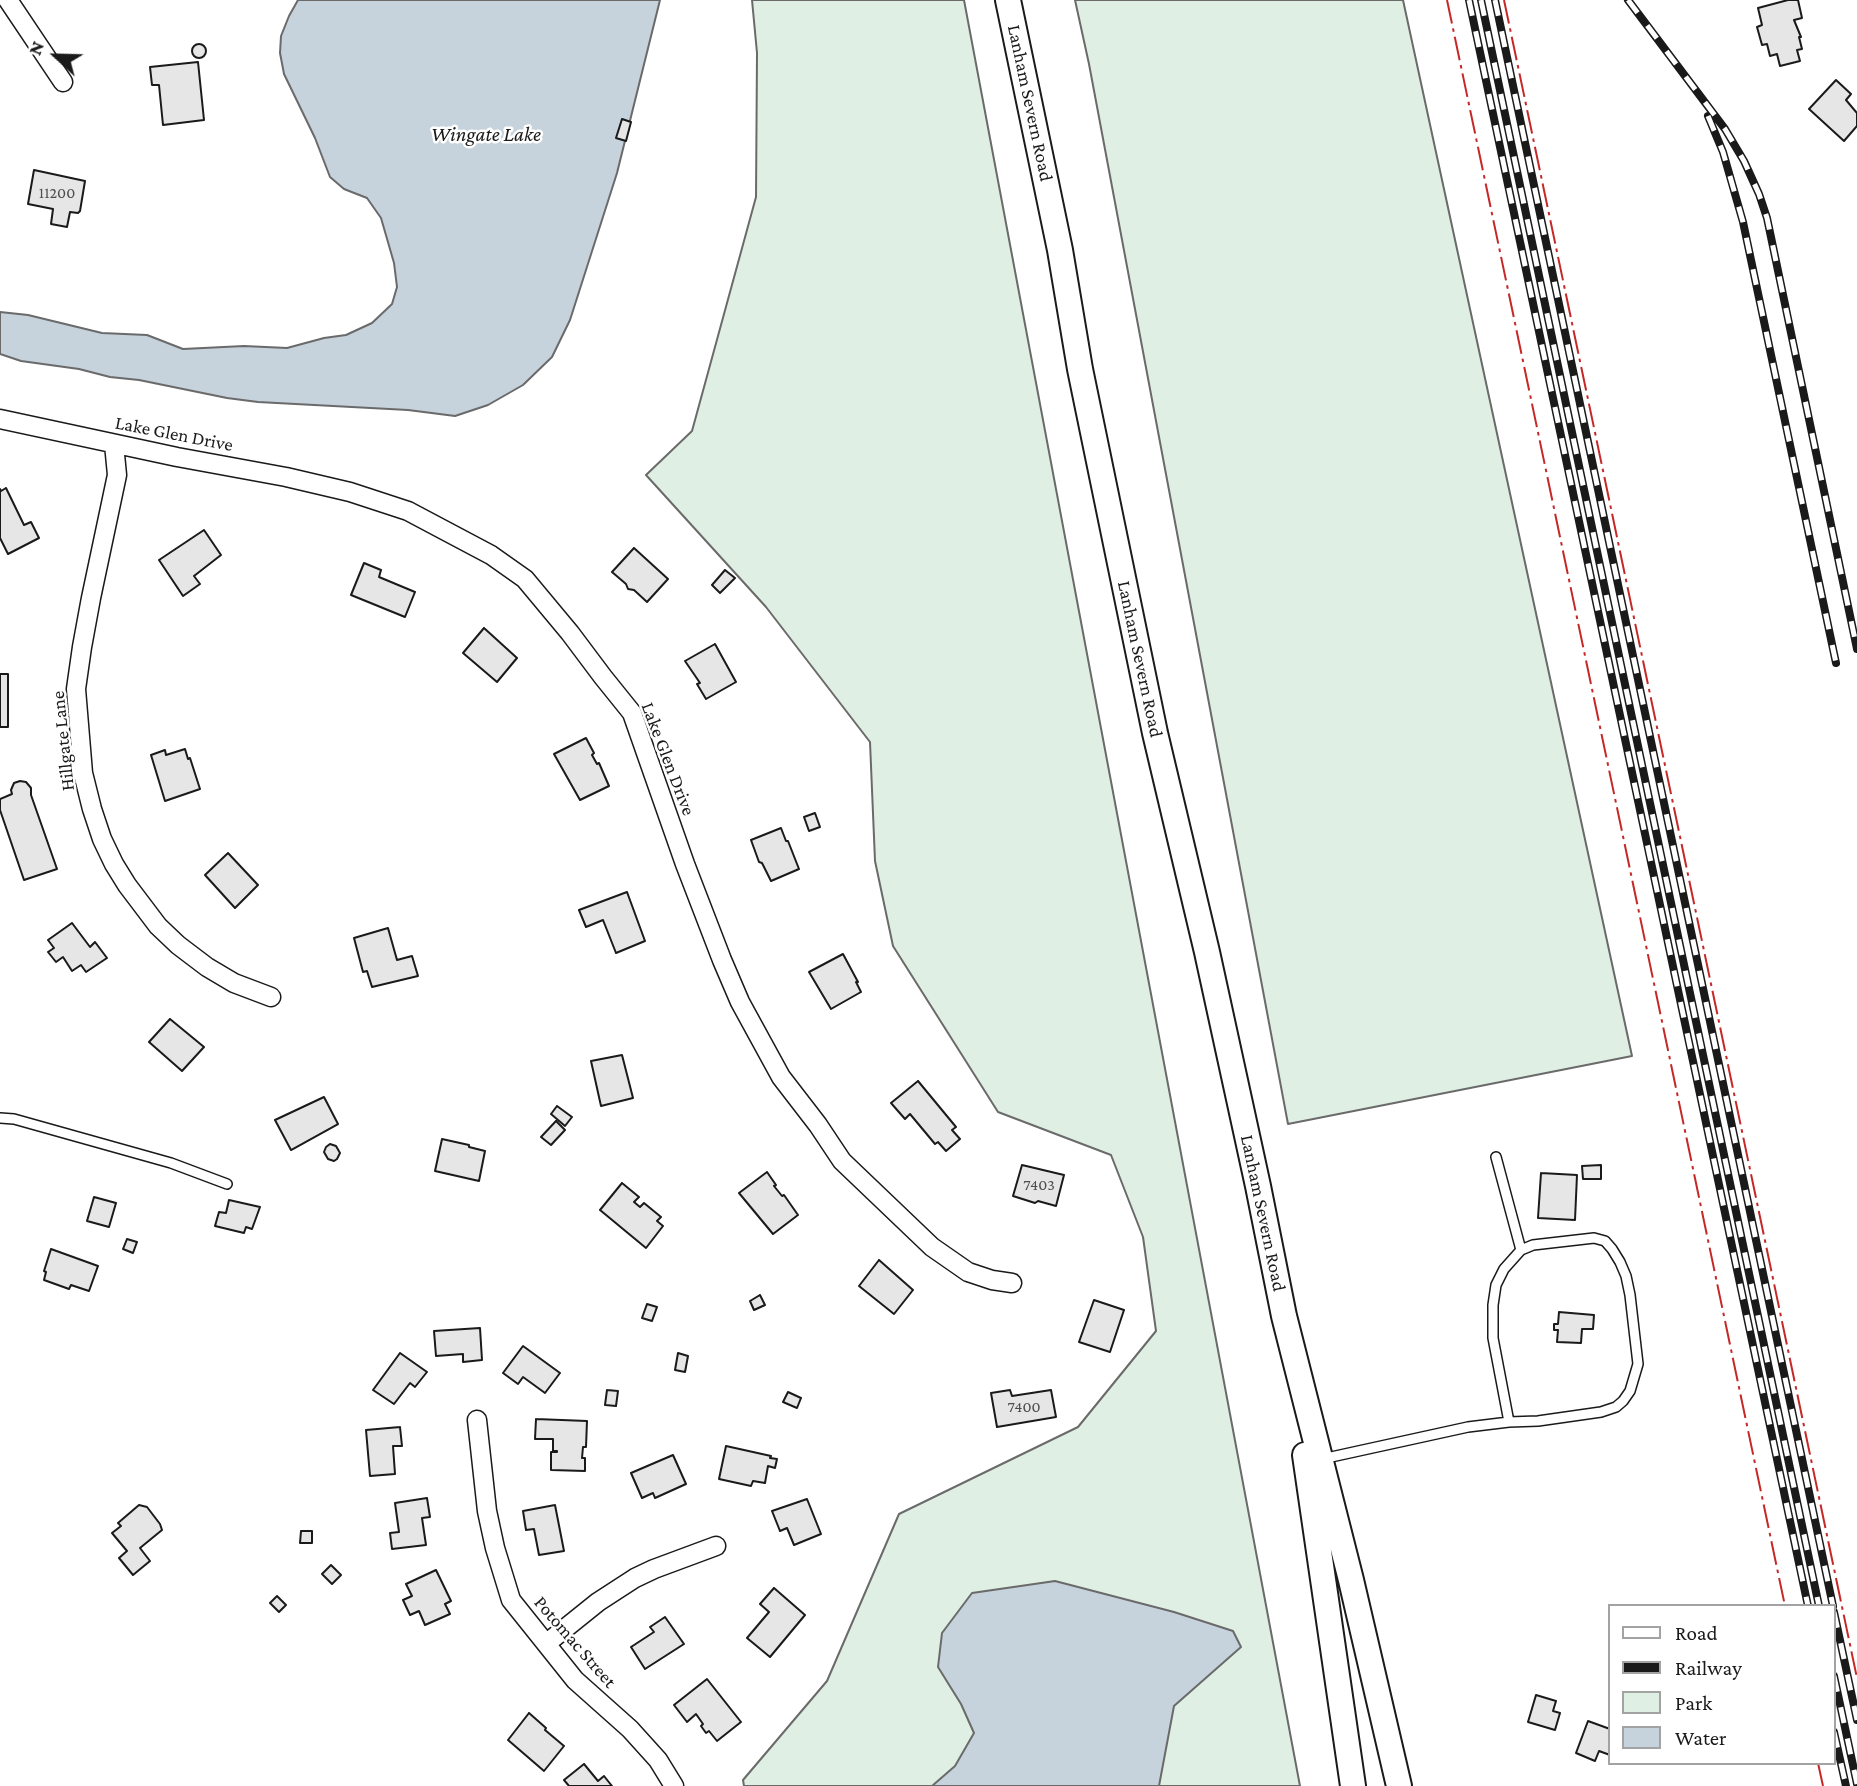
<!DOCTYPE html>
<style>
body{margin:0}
#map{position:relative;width:1857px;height:1786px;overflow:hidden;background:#fff;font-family:"Crimson Pro",serif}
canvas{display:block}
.legend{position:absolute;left:1608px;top:1604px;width:228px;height:161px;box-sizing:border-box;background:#fff;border:2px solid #a3a3a3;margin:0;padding:9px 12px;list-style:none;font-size:21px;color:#1a1a1a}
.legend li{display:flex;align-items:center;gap:14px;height:35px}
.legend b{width:35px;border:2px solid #a3a3a3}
.north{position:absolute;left:21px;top:21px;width:70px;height:70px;-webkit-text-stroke:5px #fff;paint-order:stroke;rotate:292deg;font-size:19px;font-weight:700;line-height:28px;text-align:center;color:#1a1a1a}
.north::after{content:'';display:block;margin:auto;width:24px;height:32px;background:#1a1a1a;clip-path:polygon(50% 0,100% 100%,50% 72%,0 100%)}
</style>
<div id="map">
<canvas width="1857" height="1786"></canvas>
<ul class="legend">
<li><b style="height:9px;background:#fff"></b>Road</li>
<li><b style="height:9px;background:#1a1a1a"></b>Railway</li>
<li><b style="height:19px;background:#e0efe3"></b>Park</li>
<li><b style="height:19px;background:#c6d2dc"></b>Water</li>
</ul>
<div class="north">N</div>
</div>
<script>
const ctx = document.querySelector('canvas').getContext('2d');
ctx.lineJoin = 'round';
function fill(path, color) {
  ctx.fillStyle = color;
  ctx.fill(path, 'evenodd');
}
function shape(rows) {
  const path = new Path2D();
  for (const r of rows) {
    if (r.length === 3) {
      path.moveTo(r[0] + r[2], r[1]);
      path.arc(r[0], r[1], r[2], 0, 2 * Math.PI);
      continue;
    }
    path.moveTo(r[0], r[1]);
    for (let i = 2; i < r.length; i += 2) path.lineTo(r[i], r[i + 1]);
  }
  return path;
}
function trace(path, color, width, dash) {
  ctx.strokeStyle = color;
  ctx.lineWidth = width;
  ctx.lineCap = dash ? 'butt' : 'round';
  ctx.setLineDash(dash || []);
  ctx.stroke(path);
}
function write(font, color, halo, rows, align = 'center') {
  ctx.font = font + ' "Crimson Pro",serif';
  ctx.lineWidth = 5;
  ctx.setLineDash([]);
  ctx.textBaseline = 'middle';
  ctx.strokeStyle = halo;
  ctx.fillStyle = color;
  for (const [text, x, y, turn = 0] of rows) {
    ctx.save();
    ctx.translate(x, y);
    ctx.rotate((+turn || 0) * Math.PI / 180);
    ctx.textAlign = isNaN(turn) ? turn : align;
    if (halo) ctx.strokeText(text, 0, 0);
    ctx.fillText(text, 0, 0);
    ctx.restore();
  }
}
const green = shape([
 [752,0,964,0,1300,1786,744,1786,743,1780,827,1681,899,1514,1078,1427,1156,1331,1143,1237,1111,1155,998,1112,893,946,875,861,870,742,766,607,646,475,692,431,756,197,757,53,752,0],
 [1075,0,1403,0,1632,1056,1288,1124,1089,64,1075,0]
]);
fill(green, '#e0efe3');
trace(green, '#6a6a6a', 2);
const water = shape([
 [298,0,660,0,617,173,570,320,552,357,523,385,488,405,455,416,408,410,258,402,227,398,139,380,110,377,79,369,21,361,0,354,0,312,28,315,102,333,147,335,183,349,244,346,287,348,324,338,346,335,372,323,392,304,397,287,394,263,381,218,367,198,344,189,330,177,315,138,284,74,280,53,281,36,289,16,298,0],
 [1055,1581,1174,1612,1233,1631,1241,1647,1174,1706,1159,1786,932,1786,955,1766,974,1733,961,1704,938,1667,942,1633,972,1593,1055,1581]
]);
fill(water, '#c6d2dc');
trace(water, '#6a6a6a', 2);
const building = shape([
 [1788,0,1798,0,1802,18,1794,20,1801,37,1799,37,1802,49,1797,50,1800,61,1780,66,1777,54,1770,56,1767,44,1762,45,1757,27,1762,25,1758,8,1788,0],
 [199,51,7],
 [198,62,204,120,163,125,159,85,152,85,150,67,198,62],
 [1836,80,1851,94,1846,100,1857,113,1857,126,1844,141,1809,109,1836,80],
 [622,119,631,122,626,141,616,138,622,119],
 [34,170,85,181,80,211,78,213,70,212,67,227,51,224,53,209,28,204,34,170],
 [6,488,24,525,31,522,39,538,8,554,0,538,0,489,1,491,6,488],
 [204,530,221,555,194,576,200,584,183,596,159,560,204,530],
 [634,548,668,579,647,602,634,590,628,589,626,584,612,572,634,548],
 [364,563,381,570,379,577,415,592,405,617,351,595,364,563],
 [725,570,735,578,720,593,712,585,725,570],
 [484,628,517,658,497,682,463,653,484,628],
 [715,644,736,682,706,699,697,684,700,683,685,661,715,644],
 [0,674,8,674,8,727,0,727,0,674],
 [586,738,594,753,592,755,597,764,599,763,609,786,580,800,554,754,586,738],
 [185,749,188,759,190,758,200,789,165,801,151,755,165,750,166,755,185,749],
 [20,781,26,782,31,788,31,795,57,869,24,880,0,810,0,799,12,794,11,790,14,783,20,781],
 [815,813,820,827,809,831,804,817,815,813],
 [781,828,786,841,788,841,799,869,771,881,762,863,759,862,751,840,781,828],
 [228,853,258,885,235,908,205,875,228,853],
 [627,892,645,941,616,953,603,920,586,927,579,910,627,892],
 [72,923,90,947,95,942,107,958,86,972,81,965,72,971,63,957,56,962,48,952,54,948,48,940,72,923],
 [388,928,397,960,412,956,418,976,372,987,367,971,363,972,354,938,388,928],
 [843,954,858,982,856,982,861,992,831,1009,809,972,843,954],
 [170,1019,204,1047,182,1071,149,1042,170,1019],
 [622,1055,633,1098,601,1106,591,1061,622,1055],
 [918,1081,956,1127,952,1130,960,1139,946,1151,938,1142,935,1144,910,1114,905,1119,891,1103,918,1081],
 [324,1097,338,1124,291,1150,275,1120,324,1097],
 [557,1106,572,1117,565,1126,551,1114,557,1106],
 [556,1121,565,1130,551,1145,541,1137,556,1121],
 [442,1139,469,1145,469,1147,485,1151,479,1181,435,1171,442,1139],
 [330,1144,336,1146,340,1153,337,1159,334,1161,328,1159,324,1152,326,1147,330,1144],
 [1022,1165,1064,1175,1056,1206,1038,1201,1035,1203,1013,1196,1022,1165],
 [1601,1165,1601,1179,1583,1179,1582,1166,1601,1165],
 [767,1172,776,1185,774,1186,782,1196,784,1195,798,1215,773,1234,739,1193,767,1172],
 [1541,1173,1577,1175,1575,1220,1538,1218,1541,1173],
 [622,1183,639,1197,634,1202,640,1207,644,1203,661,1217,657,1221,663,1226,646,1248,600,1210,622,1183],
 [94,1197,116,1203,109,1227,87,1221,94,1197],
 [229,1200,260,1207,252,1229,246,1227,244,1233,215,1226,219,1212,226,1213,229,1200],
 [127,1239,137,1242,133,1253,123,1249,127,1239],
 [51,1249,98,1266,89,1291,71,1285,69,1289,44,1280,46,1272,44,1271,51,1249],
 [879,1260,913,1290,894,1314,859,1286,879,1260],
 [760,1295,765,1305,754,1310,750,1301,760,1295],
 [1094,1300,1124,1310,1110,1352,1079,1342,1094,1300],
 [647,1304,657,1307,652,1321,642,1318,647,1304],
 [1559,1312,1594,1315,1593,1329,1582,1329,1581,1343,1557,1342,1558,1330,1554,1330,1554,1324,1558,1324,1559,1312],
 [480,1328,482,1360,463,1362,463,1354,436,1356,434,1331,480,1328],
 [523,1346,560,1373,545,1393,523,1377,518,1384,503,1373,523,1346],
 [400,1353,427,1372,415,1387,410,1383,394,1404,373,1390,400,1353],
 [678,1353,688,1356,685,1372,675,1370,678,1353],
 [607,1390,618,1391,616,1406,605,1405,607,1390],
 [1010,1390,1012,1396,1051,1390,1056,1417,997,1427,991,1393,1010,1390],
 [788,1392,801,1398,797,1408,783,1402,788,1392],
 [536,1419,587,1421,586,1447,583,1447,582,1458,585,1458,585,1471,551,1470,551,1452,557,1452,557,1451,553,1451,553,1439,535,1439,536,1419],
 [400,1427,402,1446,393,1446,395,1474,370,1476,366,1430,400,1427],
 [726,1446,771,1456,770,1458,777,1459,775,1468,768,1466,765,1483,753,1481,751,1486,719,1479,726,1446],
 [673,1455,686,1484,655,1498,653,1493,642,1498,631,1473,673,1455],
 [427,1498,430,1517,422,1518,426,1545,392,1549,390,1533,399,1532,395,1503,427,1498],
 [807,1499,821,1534,794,1545,787,1528,780,1531,772,1511,807,1499],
 [139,1505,147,1507,160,1524,162,1530,140,1548,150,1561,133,1575,119,1558,127,1551,112,1533,121,1526,118,1523,139,1505],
 [555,1505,564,1551,539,1555,534,1529,526,1530,523,1511,555,1505],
 [301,1531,312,1531,312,1543,300,1543,301,1531],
 [331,1565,341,1575,332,1584,322,1574,331,1565],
 [436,1570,451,1601,445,1604,450,1614,425,1625,419,1611,410,1615,403,1600,412,1596,406,1584,436,1570],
 [774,1588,805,1615,770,1657,747,1638,769,1612,760,1604,774,1588],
 [277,1596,286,1605,279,1612,270,1603,277,1596],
 [665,1617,684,1644,645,1669,631,1647,654,1632,650,1627,665,1617],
 [707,1679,741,1722,717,1741,709,1731,706,1733,701,1726,703,1724,696,1714,687,1722,674,1705,707,1679],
 [1536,1695,1556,1701,1553,1711,1560,1713,1555,1730,1528,1722,1536,1695],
 [529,1713,546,1728,545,1730,564,1746,544,1771,508,1740,529,1713],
 [1588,1721,1610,1729,1610,1755,1599,1751,1595,1761,1576,1753,1588,1721],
 [584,1764,598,1781,604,1776,612,1786,569,1786,564,1780,584,1764]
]);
fill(building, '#e6e6e6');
trace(building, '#1a1a1a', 2);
const service = shape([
 [0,1118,14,1119,171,1163,227,1184],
 [1496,1157,1521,1250],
 [1322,1459,1468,1427,1509,1422,1538,1421,1601,1412,1616,1407,1623,1401,1630,1391,1638,1364,1630,1295,1626,1276,1620,1262,1612,1249,1605,1241,1594,1238,1533,1245,1521,1250,1504,1269,1496,1285,1493,1305,1493,1338,1509,1422]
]);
const minor = shape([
 [8,0,63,82],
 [0,419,177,457,286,477,350,492,408,511,491,555,525,579,570,633,603,677,632,713,685,864,722,960,740,1002,781,1077,818,1125,842,1161,932,1247,968,1272,992,1280,1012,1283],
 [114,444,117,475,91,598,82,647,76,689,83,773,92,809,102,839,114,864,127,885,158,926,178,945,207,967,234,983,271,997],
 [477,1420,487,1511,495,1548,511,1600,575,1680,630,1729,658,1760,674,1786],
 [547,1643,598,1602,635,1578,654,1569,716,1546]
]);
const secondary = shape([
 [1008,0,1060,250,1080,369,1155,733,1207,952,1258,1186,1284,1316,1351,1580,1399,1786],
 [1305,1455,1353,1786]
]);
trace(service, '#1a1a1a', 12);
trace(minor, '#1a1a1a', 21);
trace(secondary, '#1a1a1a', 28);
trace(service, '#fff', 9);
trace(minor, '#fff', 18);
trace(secondary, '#fff', 24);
const rail = shape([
 [1469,0,1808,1606],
 [1481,0,1819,1606],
 [1495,0,1833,1606],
 [1628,0,1725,129,1744,161,1759,194,1767,218,1857,649],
 [1708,116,1723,152,1743,222,1836,663],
 [1834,1612,1857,1720],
 [1834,1676,1857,1784],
 [1834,1732,1846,1786]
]);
trace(rail, '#1a1a1a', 8);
trace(rail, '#fff', 5, [16]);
trace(shape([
 [1447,0,1785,1606],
 [1504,0,1857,1678],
 [1818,1763,1823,1786]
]), '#c62828', 2, [24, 5, 3.5, 5]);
write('16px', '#4d4d4d', null, [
 ["11200",57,193],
 ["7403",1039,1185],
 ["7400",1024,1407]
]);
write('19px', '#1a1a1a', '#fff', [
 ["Lanham Severn Road",1030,103,78],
 ["Lake Glen Drive",174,434,11],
 ["Lanham Severn Road",1140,659,78],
 ["Hillgate Lane",63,741,-96],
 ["Lake Glen Drive",668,759,69],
 ["Lanham Severn Road",1263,1213,78],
 ["Potomac Street",575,1642,49]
]);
write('italic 21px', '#1a1a1a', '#fff', [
 ["Wingate Lake",486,135]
]);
</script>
